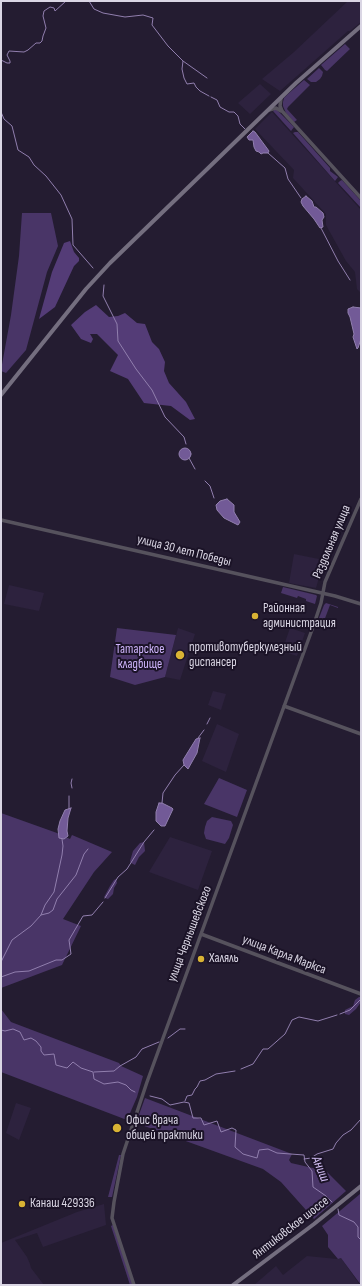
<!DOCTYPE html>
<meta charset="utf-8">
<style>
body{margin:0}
#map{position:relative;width:362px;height:1286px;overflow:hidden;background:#241c31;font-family:"Sofia Sans Condensed",sans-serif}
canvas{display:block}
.frame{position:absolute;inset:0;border:2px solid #dad6e4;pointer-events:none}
</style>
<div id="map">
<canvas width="362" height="1286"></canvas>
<div class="frame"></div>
</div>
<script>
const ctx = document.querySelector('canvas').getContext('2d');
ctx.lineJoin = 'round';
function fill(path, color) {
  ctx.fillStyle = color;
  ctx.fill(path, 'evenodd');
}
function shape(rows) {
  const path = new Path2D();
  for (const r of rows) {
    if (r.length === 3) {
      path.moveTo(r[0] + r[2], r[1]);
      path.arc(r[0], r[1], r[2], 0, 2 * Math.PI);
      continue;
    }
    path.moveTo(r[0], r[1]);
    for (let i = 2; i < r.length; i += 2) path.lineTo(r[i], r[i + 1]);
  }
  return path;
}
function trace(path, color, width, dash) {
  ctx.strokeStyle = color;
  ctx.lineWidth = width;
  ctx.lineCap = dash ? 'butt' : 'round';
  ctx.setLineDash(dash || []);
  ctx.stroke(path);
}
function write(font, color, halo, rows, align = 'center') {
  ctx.font = font + ' "Sofia Sans Condensed",sans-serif';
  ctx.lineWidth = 4;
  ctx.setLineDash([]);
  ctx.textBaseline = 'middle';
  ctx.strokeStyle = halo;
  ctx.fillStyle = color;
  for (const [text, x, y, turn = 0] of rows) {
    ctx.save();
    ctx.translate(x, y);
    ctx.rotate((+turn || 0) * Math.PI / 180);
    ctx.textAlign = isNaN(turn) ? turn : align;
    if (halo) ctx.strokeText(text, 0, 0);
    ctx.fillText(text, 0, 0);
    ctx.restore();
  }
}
fill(shape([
 [348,1,361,1,361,22,350,31,348,31,280,91,262,79,294,52],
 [260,84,271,94,250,114,238,103],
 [272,112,361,210,361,293,357,289,355,272,346,261,326,225,326,214,293,178,294,170,255,129],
 [294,554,324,560,316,588,289,583],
 [9,585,44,593,39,611,4,604],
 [178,628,195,634,180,680,165,677],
 [290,628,305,633,297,656,282,651],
 [213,691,226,694,221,710,208,705],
 [217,724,239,734,226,772,202,761],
 [170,837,212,851,198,890,149,872],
 [16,1103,31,1108,19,1140,6,1133],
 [104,1204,106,1225,43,1247,37,1233,15,1240,27,1257,30,1264,31,1268,44,1285,1,1285,1,1243,77,1212],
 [307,1256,337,1259,341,1258,360,1285,254,1285,276,1266,283,1275]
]), '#2d223e');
fill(shape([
 [345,44,350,49,327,71,325,70,321,65],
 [319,68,323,72,322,76,320,79,316,82,311,82,307,79],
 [304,80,310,85,288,107,287,109,297,120,294,122,286,113,283,106,283,102,284,98,288,94],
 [276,109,294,127,291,131,273,111],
 [295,132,298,132,330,168,330,171,338,177,335,181,293,133],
 [342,180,361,201,361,208,338,183,340,181],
 [22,213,51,213,58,246,47,272,26,350,6,373,1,371,1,370,11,315,19,256],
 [283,587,316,595,317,596,315,604,306,601,306,599,298,596,297,598,281,593],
 [326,603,338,607,338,608,330,605,321,629,316,627,318,623,321,624,322,620,319,618,324,605],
 [117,628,176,635,165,677,135,685,110,677],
 [219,778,247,790,237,817,204,804],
 [1,813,57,833,70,839,72,835,112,852,94,872,63,919,81,926,62,965,1,988],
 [212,817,231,821,233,825,229,838,225,844,206,839,204,833,205,827,207,821],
 [144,842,145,851,139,857,135,865,131,863,130,861,133,851,140,843],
 [116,879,117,883,114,888,113,894,108,899,105,898,104,897,110,886,114,880],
 [359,997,361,997,361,1002,356,1009,349,1015,345,1014,345,1010,353,1006,355,1000],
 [1,1009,11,1022,119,1063,121,1066,143,1076,137,1097,127,1120,1,1072],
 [145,1098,292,1154,289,1160,291,1163,326,1171,346,1191,314,1219,281,1182,263,1169,136,1123],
 [119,1155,121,1155,112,1197,108,1197],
 [360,1194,361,1195,361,1285,341,1258,338,1259,328,1247,328,1235,322,1226],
 [113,1225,133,1285,130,1285,111,1226]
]), '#493567');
fill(shape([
 [70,241,74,252,79,258,79,261,74,266,55,307,39,319,52,272,64,243],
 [96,305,109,317,118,316,125,313,137,323,145,324,152,342,159,349,165,362,164,371,169,383,186,402,195,419,190,420,171,406,144,403,128,379,110,371,118,355,97,334,90,334,93,339,91,343,81,339,71,325,85,312]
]), '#543c77');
const water = shape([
 [253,131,255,132,269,151,268,153,263,153,261,154,259,152,256,151,254,147,253,140,249,140,247,137,253,131],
 [306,196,312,201,314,207,316,207,323,213,324,217,322,220,323,227,320,228,314,219,303,206,301,202,302,199,306,196],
 [353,307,361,308,361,339,358,348,357,349,353,337,354,334,350,317,348,313,348,309,353,307],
 [185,454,6],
 [227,499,234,505,234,512,240,522,238,525,224,518,217,510,216,505,220,501,227,499],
 [200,738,197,753,188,769,184,765,183,760,196,739,200,738],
 [159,803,162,803,172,808,173,809,165,826,161,826,156,821,156,812,159,803],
 [71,808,68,818,67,831,68,836,64,839,59,838,58,829,60,821,65,810,71,808]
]);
fill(water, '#725a97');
trace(water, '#917fae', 1);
trace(shape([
 [89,1,94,9,103,13,125,17,143,15,153,18,152,25,168,46,183,61,182,69,184,78,187,84,194,83,196,87,200,91,209,96],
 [1,60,7,63,10,63,10,61,7,55,9,51,24,52,28,50,36,43,40,43,42,41,43,36,46,28,43,16,44,11,50,7,54,8,55,11,66,1],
 [183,61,207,78],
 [211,97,217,100,220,107,229,112,234,112,238,116,240,124,245,129],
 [1,112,4,119,12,126,18,150,29,157,34,165,46,176,61,195,72,219,73,245,93,268],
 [268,153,285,168,288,179,301,198],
 [321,228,338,261,350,280],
 [104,285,103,296,117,324,118,341,136,369,152,390,165,417,184,437,186,444],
 [189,458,195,469],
 [205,481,210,486,214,498],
 [207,724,210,718],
 [198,738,204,730],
 [72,788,71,783,72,779],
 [162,803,163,793,175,775,184,765],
 [69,809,69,796],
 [105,898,118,877,127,869,144,842,154,830],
 [41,915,49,913,53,910,57,899,76,875,84,854,88,849],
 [1,962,12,940,31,926,41,915,45,905,54,892,62,855,63,846,62,839],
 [1,977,15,972,29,971,56,960,62,960,71,954,69,940,83,916,92,915,103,902],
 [340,1014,350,1010,361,999],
 [1,1030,5,1031,13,1029,20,1032,24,1040,31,1038,36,1041,41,1047,41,1051,44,1055,54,1054,56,1065,67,1068,73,1062,81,1068,93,1072,94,1079,104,1084,118,1082,126,1085,131,1090,135,1092],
 [168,1038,180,1029,185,1029],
 [241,1069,253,1064,263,1049,268,1049,285,1034,292,1020,299,1017,318,1021,337,1015],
 [94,1072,114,1071,120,1066,136,1057,142,1049,159,1042],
 [150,1096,162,1099,170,1105,184,1102,189,1103,193,1118,201,1118,204,1125,217,1121,221,1132,232,1128,236,1130,235,1147,243,1154,257,1158,259,1150,268,1149,277,1153,304,1155,305,1162,312,1171,313,1187,326,1196,332,1202],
 [185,1101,187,1096,192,1095,195,1089,197,1087,200,1081,205,1080,216,1074,235,1071],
 [304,1159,311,1158,317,1154,333,1149,336,1143,343,1135,351,1130,361,1119],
 [338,1209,339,1215,354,1222,358,1227,358,1237,361,1240]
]), '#917fae', 1);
trace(shape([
 [281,98,280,106,282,111,361,198],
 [269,110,276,108,281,111],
 [1,520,335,596,361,604],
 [284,706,361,734],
 [201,934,361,994],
 [134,1285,112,1218,114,1202,123,1154,147,1082,313,627,321,603,325,582,361,499]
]), '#56525d', 3.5);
trace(shape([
 [1,395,86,289,110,263,296,83,361,26],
 [233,1285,314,1224,361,1186]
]), '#746e7f', 4);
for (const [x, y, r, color] of [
 [255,616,4,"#d9b334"],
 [180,655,5,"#d9b334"],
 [201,959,4,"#d9b334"],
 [117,1128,5,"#d9b334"],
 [22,1204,4,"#d9b334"]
]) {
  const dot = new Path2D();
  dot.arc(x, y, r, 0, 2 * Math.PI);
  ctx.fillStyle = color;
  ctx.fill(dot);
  trace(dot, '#1b1327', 1.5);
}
write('13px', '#dad6e4', '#1b1327', [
 ["Раздольная улица",332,542,-67],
 ["улица 30 лет Победы",184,551,14],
 ["улица Чернышевского",190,934,-69],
 ["улица Карла Маркса",284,955,21],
 ["Янтиковское шоссе",291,1228,-38]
]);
write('13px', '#dad6e4', '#1b1327', [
 ["Районная",263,609],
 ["администрация",263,624],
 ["противотуберкулезный",189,648],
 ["диспансер",189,663],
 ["Халяль",209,959],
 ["Офис врача",126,1121],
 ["общей практики",126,1136],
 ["Канаш 429336",30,1204]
], 'left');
write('13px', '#ceb4fb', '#1b1327', [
 ["Татарское",140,650],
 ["кладбище",140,665]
]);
write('italic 14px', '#d3bff5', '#1b1327', [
 ["Аниш",320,1169,68]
]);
</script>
